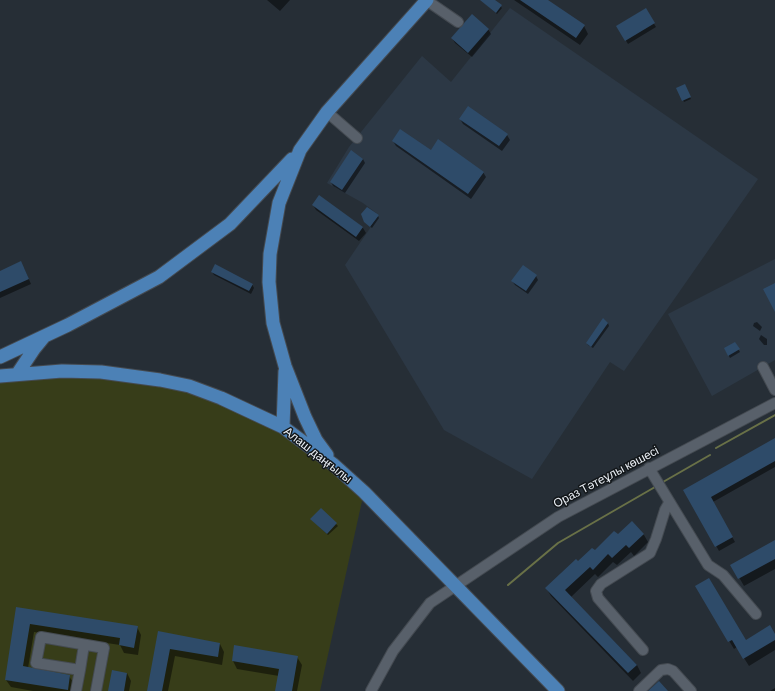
<!DOCTYPE html>
<meta charset="utf-8">
<style>
body{margin:0}
canvas{display:block;background:#262e36}
</style>
<canvas width="775" height="691"></canvas>
<script>
const ctx = document.querySelector('canvas').getContext('2d');
ctx.lineJoin = 'round';
function fill(path, color) {
  ctx.fillStyle = color;
  ctx.fill(path, 'evenodd');
}
function shape(rows) {
  const path = new Path2D();
  for (const r of rows) {
    path.moveTo(r[0], r[1]);
    for (let i = 2; i < r.length; i += 2) path.lineTo(r[i], r[i + 1]);
  }
  return path;
}
function trace(path, color, width, dash) {
  ctx.strokeStyle = color;
  ctx.lineWidth = width;
  ctx.lineCap = dash ? 'butt' : 'round';
  ctx.setLineDash(dash || []);
  ctx.stroke(path);
}
function write(font, color, halo, rows, align = 'center') {
  ctx.font = font + ' Barlow,sans-serif';
  ctx.lineWidth = 3;
  ctx.setLineDash([]);
  ctx.textBaseline = 'middle';
  ctx.strokeStyle = halo;
  ctx.fillStyle = color;
  for (const [text, x, y, turn = 0] of rows) {
    ctx.save();
    ctx.translate(x, y);
    ctx.rotate((+turn || 0) * Math.PI / 180);
    ctx.textAlign = isNaN(turn) ? turn : align;
    if (halo) ctx.strokeText(text, 0, 0);
    ctx.fillText(text, 0, 0);
    ctx.restore();
  }
}
fill(shape([
 [510,8,758,179,624,371,610,362,532,479,444,430,345,265,379,215,363,203,327,183,349,147,422,56,451,82],
 [775,259,775,360,712,396,668,314]
]), '#2c3845');
fill(shape([
 [0,376,136,376,251,411,364,492,320,691,0,691]
]), '#373d19');
fill(shape([
 [267,0,290,0,280,11],
 [481,0,494,0,502,8,497,14],
 [514,0,546,0,584,26,588,34,580,45],
 [645,9,656,27,628,44,617,26],
 [488,29,491,34,472,57,455,43,452,38],
 [684,86,691,99,684,102,678,89],
 [460,119,507,135,510,140,502,151,463,124],
 [393,141,431,152,483,172,486,177,471,199,396,146],
 [363,159,365,163,345,193,333,186,331,182],
 [319,196,363,228,366,233,359,241,316,210,313,205],
 [378,216,379,218,372,228,365,222],
 [24,268,31,284,0,298,0,272],
 [212,272,252,284,254,288,251,294,214,275],
 [536,276,538,280,528,294,515,285,512,281],
 [757,322,762,327,760,331,753,326,754,323],
 [608,323,609,326,593,348,588,345,587,343],
 [761,335,767,339,767,345,764,345,759,339],
 [735,343,740,352,730,358,725,349],
 [775,439,775,467,713,502,735,542,719,551,685,490],
 [313,521,336,524,338,526,328,535],
 [632,522,644,535,648,542,634,556,631,552,617,565,613,562,598,577,595,574,571,597,637,665,641,673,633,681,551,596,546,588,578,563,618,536],
 [775,541,775,569,744,586,732,565],
 [696,586,745,641,775,636,775,650,749,666,737,647,734,649],
 [17,608,137,627,141,635,138,655,124,653,120,645,34,632,28,668,69,676,74,684,73,691,33,691,11,687,6,680],
 [159,633,220,644,224,652,222,665,175,656,168,691,148,691],
 [297,657,302,665,297,691,276,691,279,676,237,669,233,661],
 [127,673,131,681,129,691,109,691],
 [775,688,775,691,770,691]
]), '#0007');
trace(shape([
 [716,448,775,415],
 [663,482,710,455],
 [508,585,558,543,655,487]
]), '#697147', 2);
fill(shape([
 [480,0,495,0,502,5,496,13],
 [520,0,548,0,585,25,576,38],
 [646,8,655,23,625,41,616,26],
 [472,14,489,29,468,53,451,38],
 [685,84,691,97,682,101,676,88],
 [468,106,508,134,499,146,459,119],
 [400,129,431,150,438,139,484,172,468,194,392,141],
 [351,150,363,159,342,190,330,182],
 [319,195,363,227,356,237,312,205],
 [367,207,379,215,370,227,364,222,361,214],
 [21,261,29,279,0,292,0,271],
 [215,264,253,284,249,291,211,272],
 [523,265,537,275,526,291,511,281],
 [775,283,775,312,763,289],
 [603,318,608,323,591,347,586,343],
 [735,342,740,349,728,356,724,348],
 [775,438,775,461,711,497,733,537,715,547,683,490],
 [321,508,337,523,327,534,310,519],
 [632,521,644,534,629,548,626,545,612,558,608,554,593,570,590,567,565,590,637,665,628,673,545,588,576,559,578,561,592,548,595,550,614,531,618,534],
 [775,540,775,559,738,579,730,565],
 [709,578,746,640,770,625,775,634,775,640,743,659,732,640,728,642,695,586],
 [16,607,138,626,134,648,119,645,120,638,30,624,23,666,70,675,68,690,5,680],
 [158,631,220,643,218,657,170,649,162,691,147,691],
 [234,645,298,656,292,691,275,691,279,669,232,661],
 [112,670,127,673,124,691,108,691],
 [659,681,668,691,648,691]
]), '#2e4b69');
const minor = shape([
 [426,0,458,22],
 [327,112,357,138],
 [763,367,775,390],
 [649,468,708,565,723,575,756,614],
 [643,650,598,598,596,591,601,584,650,553,656,539,665,510,669,503],
 [80,670,84,645],
 [76,691,80,670,36,663,41,637,104,648,96,691],
 [371,691,393,651,430,603,558,517,775,403],
 [639,691,661,670,668,669,673,671,691,691]
]);
const major = shape([
 [0,357,68,325,159,277,230,224,292,159],
 [18,373,34,349,43,338],
 [0,376,62,371,101,372,160,380,189,386,221,398,283,427,334,465,364,492,558,691],
 [283,427,285,371],
 [327,455,316,440,305,417,285,366,273,323,269,282,270,254,279,203,300,150,327,112,427,0]
]);
trace(minor, '#444a51', 12);
trace(major, '#444a51', 15);
trace(minor, '#58606a', 10);
trace(major, '#4c81b6', 13);
write('12px', '#ebf0f6', '#121619', [
 ["Алаш даңғылы",318,455,38],
 ["Ораз Тәтеұлы көшесі",606,477,-28]
]);
</script>
